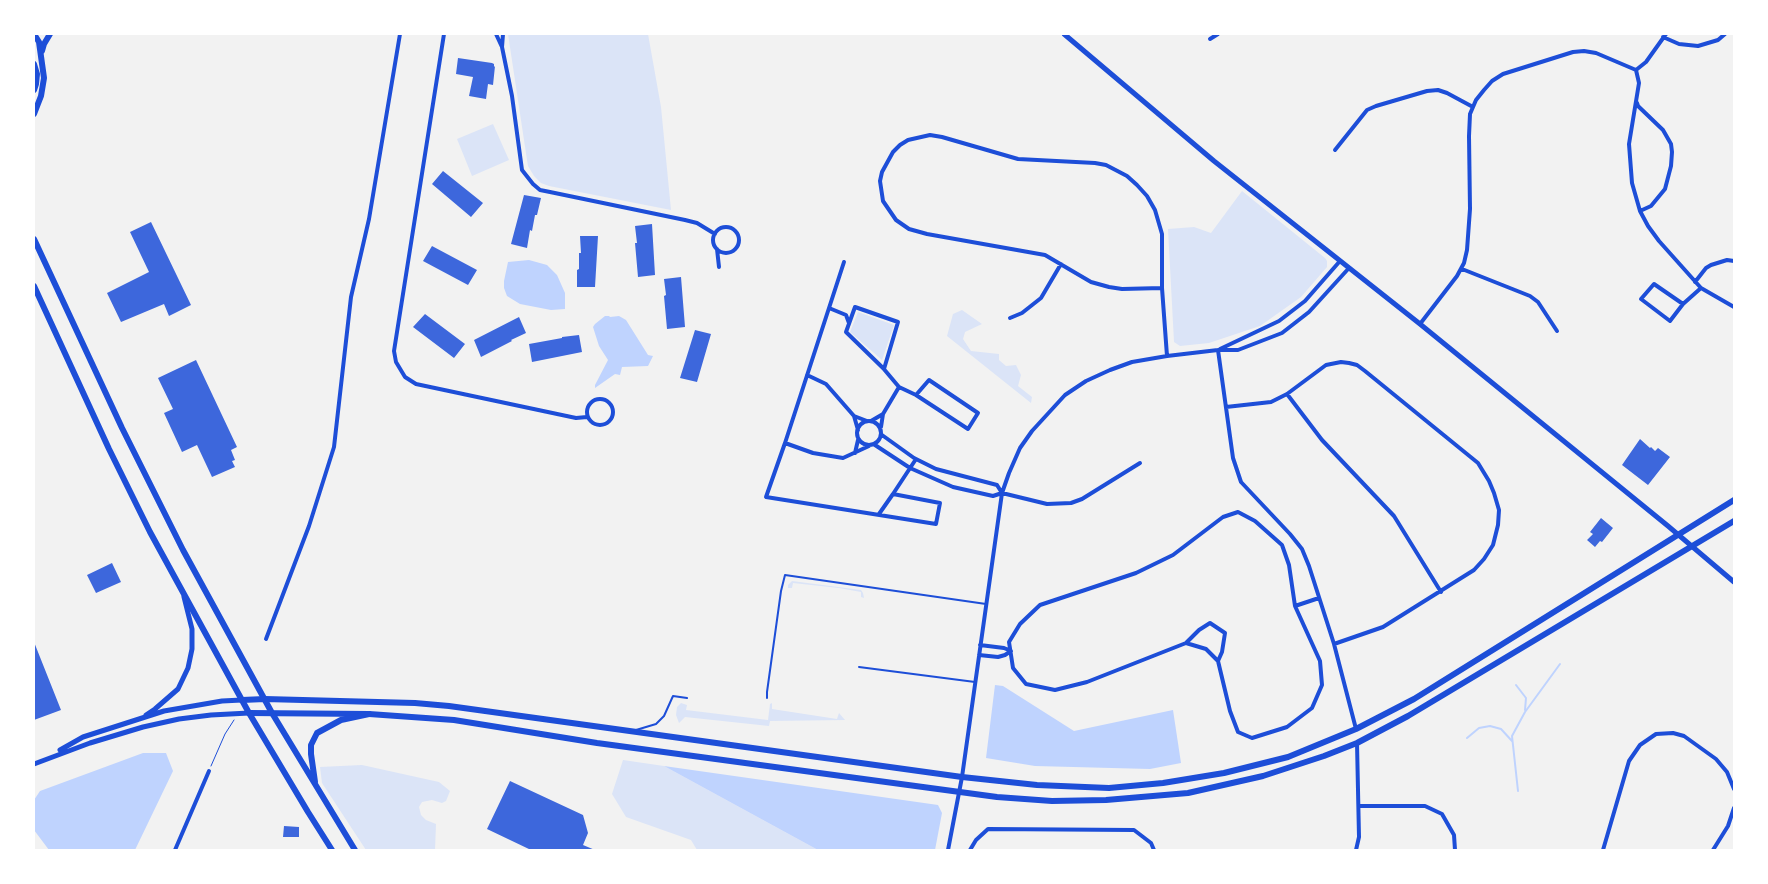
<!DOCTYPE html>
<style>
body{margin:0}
#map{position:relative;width:1768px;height:884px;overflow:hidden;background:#f2f2f2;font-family:"Varela Round",sans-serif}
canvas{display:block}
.frame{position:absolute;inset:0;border:35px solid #fff;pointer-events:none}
</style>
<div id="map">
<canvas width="1768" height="884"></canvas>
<div class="frame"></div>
</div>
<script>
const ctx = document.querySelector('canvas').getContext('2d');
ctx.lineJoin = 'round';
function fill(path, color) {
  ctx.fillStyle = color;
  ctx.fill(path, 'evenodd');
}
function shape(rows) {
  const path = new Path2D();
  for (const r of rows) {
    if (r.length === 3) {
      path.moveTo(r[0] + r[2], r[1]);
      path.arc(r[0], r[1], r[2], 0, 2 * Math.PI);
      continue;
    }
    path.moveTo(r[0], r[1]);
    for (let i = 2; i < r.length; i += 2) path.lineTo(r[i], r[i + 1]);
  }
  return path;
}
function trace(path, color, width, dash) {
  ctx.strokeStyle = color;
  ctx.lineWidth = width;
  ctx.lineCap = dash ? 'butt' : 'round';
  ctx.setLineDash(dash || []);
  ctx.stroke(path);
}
fill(shape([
 [508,34,648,34,661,107,671,210,549,186,541,183,534,176,528,166,527,160],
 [493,124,509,160,472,176,457,139],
 [1242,191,1325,258,1327,261,1327,267,1301,297,1260,326,1209,343,1180,346,1174,342,1168,229,1194,227,1211,233],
 [962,310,982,324,965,332,963,339,971,351,999,354,999,360,1006,366,1016,365,1021,375,1018,386,1032,397,1031,403,947,336,953,314],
 [858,312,894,325,882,360,850,332],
 [792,581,861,590,863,593,864,598,861,597,861,592,839,588,793,583,792,588,788,588,788,585],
 [681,703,687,705,686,710,768,720,770,704,772,703,772,709,837,719,839,713,845,720,770,721,769,726,685,717,679,723,676,715,677,707],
 [623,760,664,766,818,850,697,850,691,840,626,817,612,794],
 [362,765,439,782,450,791,446,801,442,803,432,800,422,802,419,807,421,815,426,820,436,824,435,850,366,850,322,783,320,767]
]), '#dbe4f7');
fill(shape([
 [529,260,547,265,557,275,565,293,565,309,551,310,520,304,507,296,504,288,504,281,508,262],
 [605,316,609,316,610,317,619,316,626,320,648,355,653,356,648,366,622,367,620,375,615,374,595,388,595,385,608,360,599,346,593,327,595,324],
 [995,685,1003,686,1074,731,1173,710,1181,763,1150,769,1035,766,986,758],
 [143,753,166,753,173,771,135,850,49,850,34,830,34,800,40,791],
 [664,766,938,805,942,813,935,850,818,850]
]), '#bfd3fe');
trace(shape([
 [1516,685,1526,698,1525,710],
 [1467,738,1479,728,1490,726,1501,729,1512,741],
 [1518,791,1512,736,1525,712,1560,664]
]), '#bfd3fe', 2);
fill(shape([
 [458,58,492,63,494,64,494,67,495,66,493,85,488,84,486,99,469,96,473,77,456,74],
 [443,171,483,203,471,217,432,184],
 [524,195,541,198,537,215,535,215,532,231,530,230,527,248,511,244],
 [151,222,191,305,169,316,164,304,121,322,107,293,149,272,130,232],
 [652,224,655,275,638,277,635,243,637,243,635,226],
 [580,236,598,236,595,287,577,287,577,270,579,269,579,253,581,253],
 [432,246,477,270,468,285,423,261],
 [681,277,685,327,667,329,664,296,666,295,664,279],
 [425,314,465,344,454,358,413,327],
 [519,317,526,333,511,340,512,341,481,357,474,340],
 [695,330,711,334,697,382,680,378],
 [579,335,582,352,532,362,529,344,562,338,562,337],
 [196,360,237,447,231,450,235,460,232,461,235,467,212,477,197,445,182,452,164,413,173,409,158,378],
 [1640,439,1650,448,1651,447,1655,451,1658,448,1670,457,1648,485,1622,465],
 [1601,518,1613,528,1602,542,1600,541,1595,547,1587,540,1593,534,1590,532],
 [112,563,121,582,96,593,87,575],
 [34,642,61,710,34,720],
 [510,781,583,815,588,833,583,845,595,850,531,850,487,829],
 [284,826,299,827,299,837,283,837]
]), '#3d67dc');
trace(shape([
 [211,766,225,734,234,720]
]), '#1d4ed8', 1);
trace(shape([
 [859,667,975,682],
 [767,698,767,692,781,591,785,575,986,604],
 [636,730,656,724,664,716,673,696,687,698]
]), '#1d4ed8', 2);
trace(shape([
 [444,34,394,351,396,362,405,377,416,384,576,418,587,417],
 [496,34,502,47,512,96,522,170,533,184,540,190,550,192,685,220,697,223,715,234],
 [1666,34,1646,62,1636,70,1639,83,1629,144,1632,183,1640,211,1648,226,1659,241,1701,288,1734,307],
 [1663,37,1679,44,1698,46,1718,40,1725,34],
 [1210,39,1218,34],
 [502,47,503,34],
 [1637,103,1638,106,1663,130,1671,144,1672,152,1671,166,1665,189,1651,206,1640,211],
 [1335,150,1367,110,1376,106,1427,91,1438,90,1447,93,1473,107],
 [726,240,13],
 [717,249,719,267],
 [1462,269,1530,296,1538,302,1557,331],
 [1695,282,1706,268,1711,265,1727,260,1734,261],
 [1162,288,1122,289,1109,287,1091,282,1045,255,927,234,909,229,896,220,883,201,880,181,882,172,893,152,900,145,908,140,930,135,942,137,1018,159,1095,163,1106,165,1127,176,1137,185,1147,196,1155,210,1162,234,1162,288,1167,356],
 [1683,304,1654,284,1641,299,1670,321,1683,304,1701,288],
 [855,307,898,322,884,369,846,332,855,307],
 [829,308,846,315,849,323],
 [1010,318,1022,313,1041,298,1061,264],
 [1420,324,1457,276,1464,263,1467,250,1470,209,1469,136,1470,114,1476,100,1484,90,1492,81,1503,74,1573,52,1584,51,1596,53,1636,70],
 [1220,349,1279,321,1305,301,1340,261],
 [1218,350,1233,458,1241,482,1290,534,1302,549,1309,566,1334,644,1356,729],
 [807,375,826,384,854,416,858,430],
 [899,387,916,395,968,429,978,413,929,380,916,395],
 [1287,394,1322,440,1394,516,1441,592],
 [600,412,13],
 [1226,407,1271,402,1287,394,1326,365,1341,362,1349,363,1357,365,1365,371,1478,463,1489,481,1494,493,1499,510,1498,525,1493,545,1484,559,1474,570,1383,627,1334,644],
 [854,416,867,421],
 [869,433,12],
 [871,421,883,414],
 [881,427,883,414,899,387,883,368],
 [882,435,914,458,936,469,997,485,1002,493],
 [785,443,844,262],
 [875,445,910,468,953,487,993,496,1002,493],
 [869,446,843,458,813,453,785,443,766,497,936,524,940,503,893,494,916,459],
 [855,453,858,440],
 [1002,493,1047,504,1071,503,1082,499,1140,463],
 [879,514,893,494],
 [1295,606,1289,565,1282,545,1255,521,1238,512,1223,517,1173,555,1136,573,1040,605,1020,624,1009,642,1013,668,1026,684,1055,690,1087,682,1186,643,1206,649,1218,661,1230,711,1238,732,1252,738,1287,727,1312,708,1322,685,1320,661,1295,606,1319,598],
 [266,639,309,526,334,447,351,297,369,219,400,34],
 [1186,643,1199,630,1210,623,1225,633,1222,652,1218,661],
 [979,655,998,657,1005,655,1011,651,1004,648,980,645],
 [1360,806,1425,806,1442,814,1454,835,1455,850],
 [175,850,209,771],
 [948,850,962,777,1002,493,1009,473,1020,448,1032,431,1065,395,1086,381,1110,370,1132,362,1167,356,1218,350,1238,350,1282,333,1309,312,1349,268],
 [970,850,976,840,988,829,1134,830,1151,843,1154,850],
 [1356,850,1359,837,1357,743],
 [1603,850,1629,761,1640,745,1656,734,1673,733,1684,736,1716,759,1727,772,1734,789],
 [1713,850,1728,826,1734,808]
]), '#1d4ed8', 4);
trace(shape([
 [1064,34,1214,161,1420,324,1668,526,1734,582],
 [146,715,155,709,178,689,188,668,192,649,192,629,184,597],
 [60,750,83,737,164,711,222,701,242,700],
 [34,764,90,743,143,727,179,719,211,715,249,713]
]), '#1d4ed8', 5);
trace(shape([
 [242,700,265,699,415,703,449,706,962,777,1037,785,1109,788,1163,783,1224,773,1288,757,1356,729,1414,699,1734,500],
 [249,713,369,714,454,720,597,743,997,797,1052,801,1106,800,1188,793,1263,776,1324,756,1357,743,1408,716,1734,521]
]), '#1d4ed8', 6);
trace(shape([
 [42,51,44,44,50,34],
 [34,64,37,74,36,84,34,90],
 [34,114,41,96,44,78,39,42,34,34],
 [34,239,122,428,183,550,272,713,355,850],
 [34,286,109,449,150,532,249,713,308,812,332,850],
 [315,782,311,754,311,745,317,733,341,720,369,714]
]), '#1d4ed8', 6);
</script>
